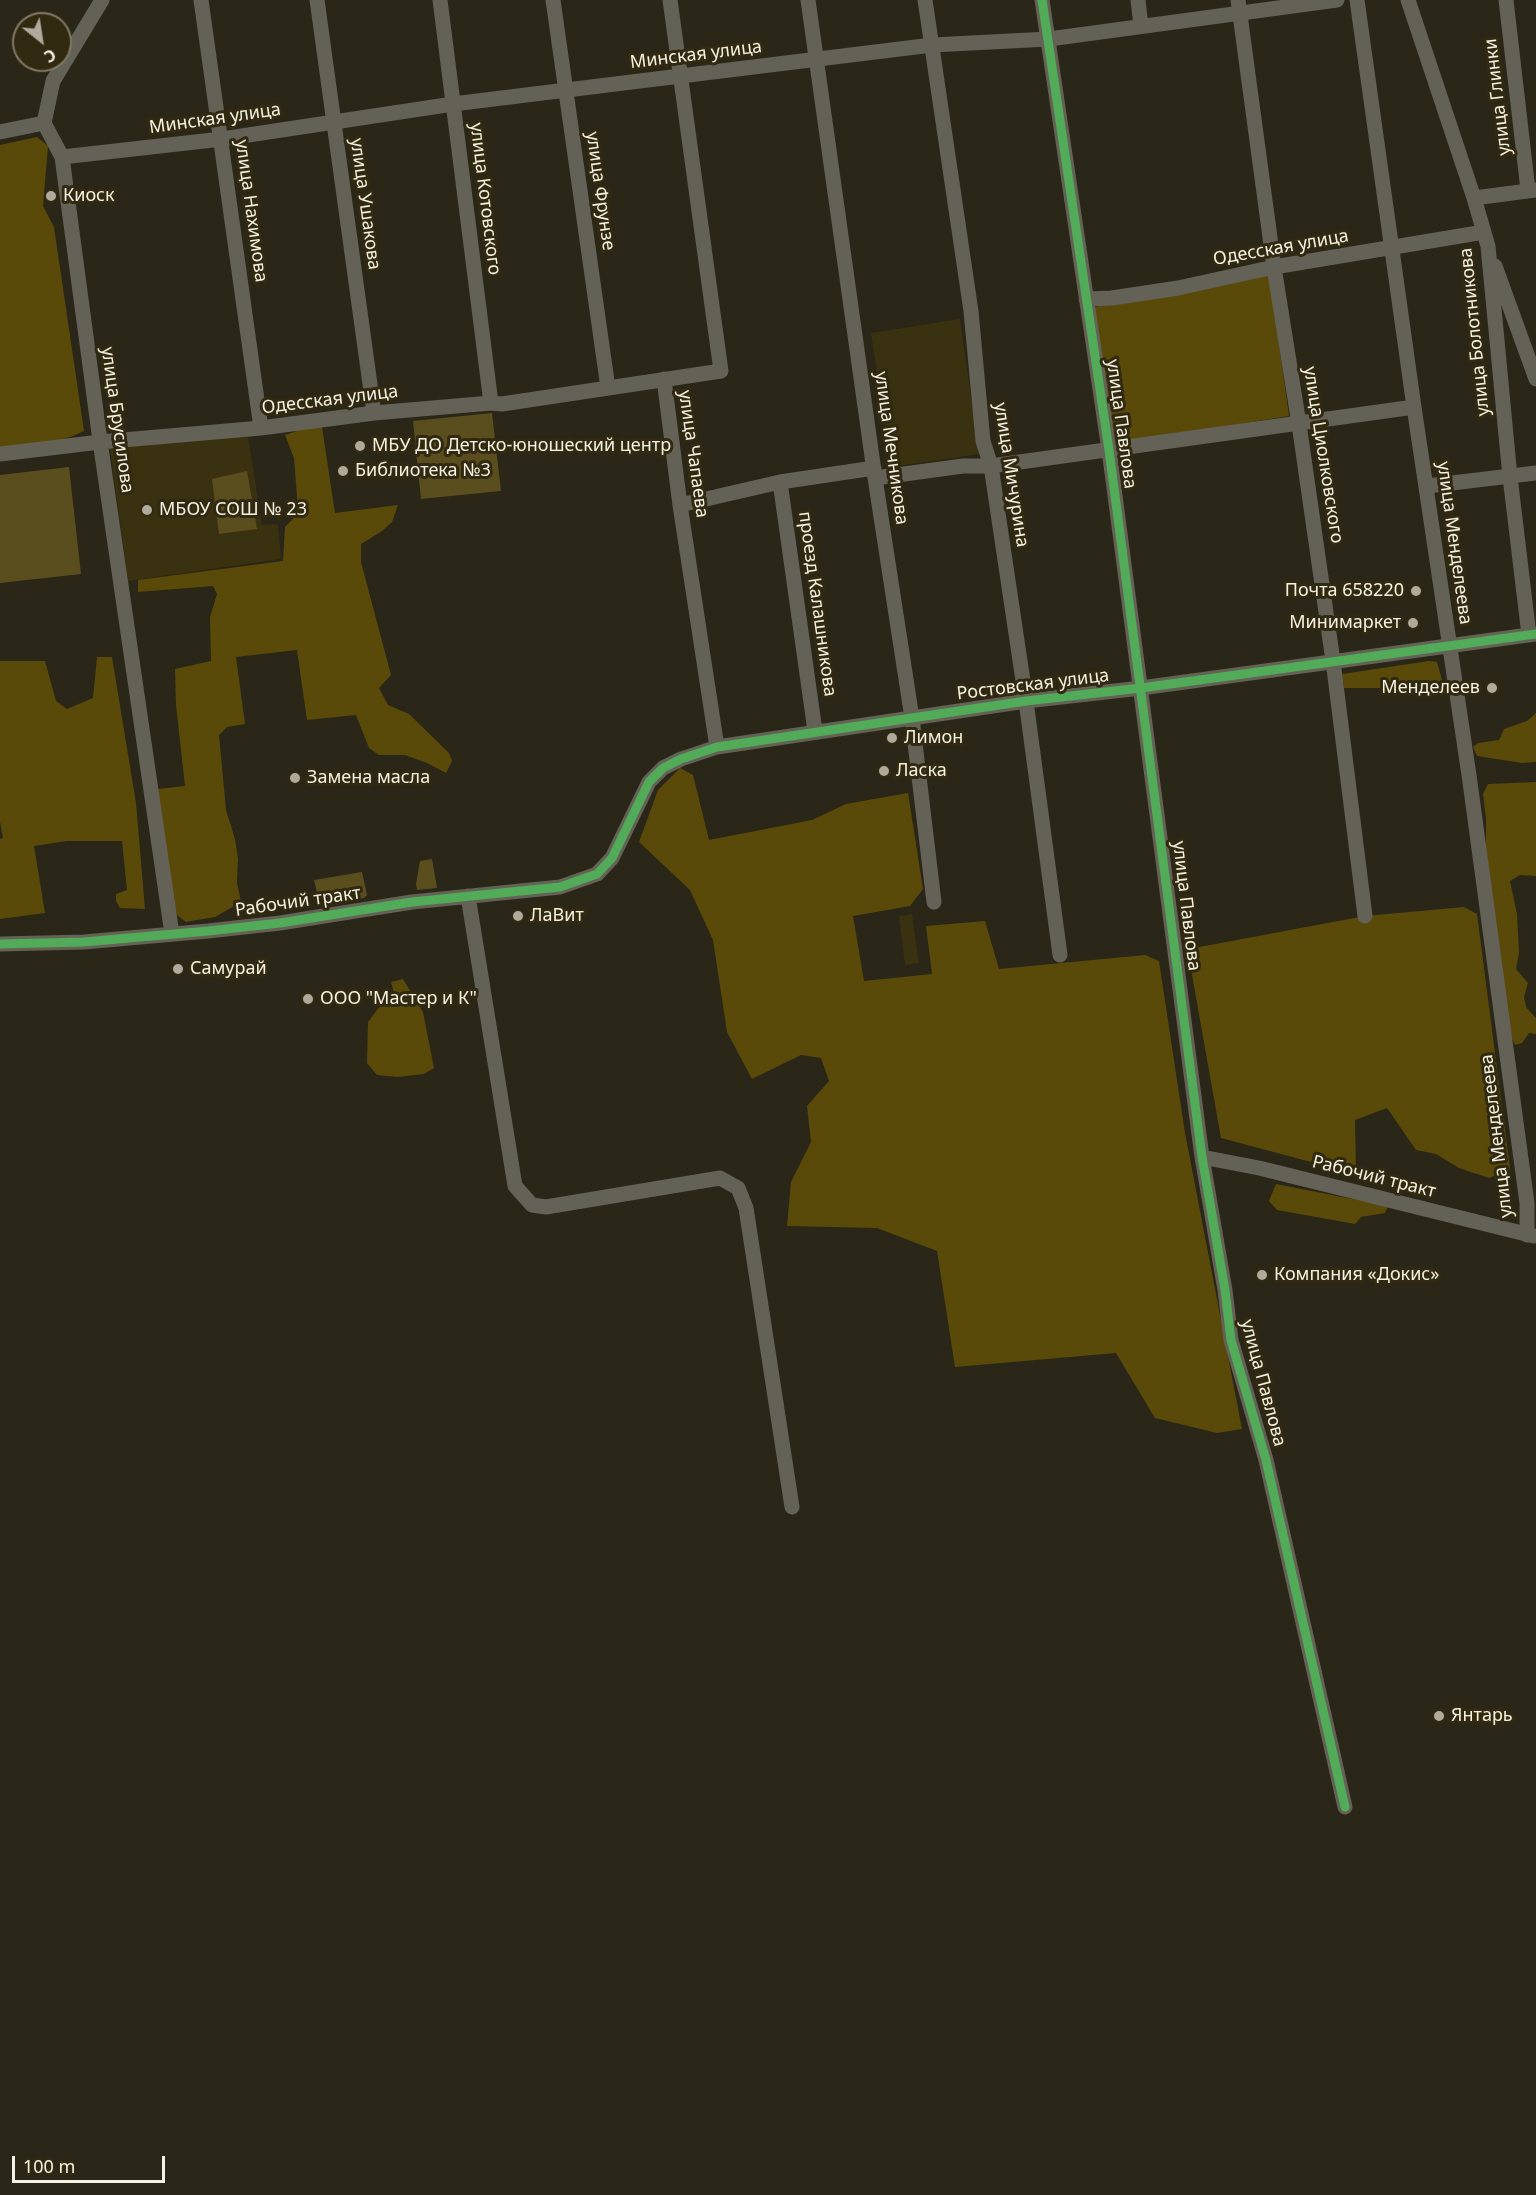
<!DOCTYPE html>
<meta charset="utf-8">
<style>
body{margin:0}
#map{position:relative;width:1536px;height:2195px;overflow:hidden;background:#2a2618;font-family:"Noto Sans",sans-serif}
canvas{display:block}
.north{position:absolute;left:12px;top:12px;width:60px;height:60px;box-sizing:border-box;background:#322a10;border:2px solid #807a64;border-radius:50%;rotate:150deg;font-size:16px;font-weight:700;line-height:24px;text-align:center;color:#f6f1e2}
.north::after{content:'';display:block;margin:auto;width:21px;height:27px;background:#afaa9b;clip-path:polygon(50% 0,100% 100%,50% 72%,0 100%)}
.scale{position:absolute;left:12px;top:2156px;width:153px;height:27px;box-sizing:border-box;border:3px solid #f6f1e2;border-top:0;padding-left:8px;font-size:18px;line-height:21px;white-space:nowrap;color:#f6f1e2;-webkit-text-stroke:4px #322a10;paint-order:stroke}
</style>
<div id="map">
<canvas width="1536" height="2195"></canvas>
<div class="north">С</div>
<div class="scale">100 m</div>
</div>
<script>
const ctx = document.querySelector('canvas').getContext('2d');
ctx.lineJoin = 'round';
function fill(path, color) {
  ctx.fillStyle = color;
  ctx.fill(path, 'evenodd');
}
function shape(rows) {
  const path = new Path2D();
  for (const r of rows) {
    path.moveTo(r[0], r[1]);
    for (let i = 2; i < r.length; i += 2) path.lineTo(r[i], r[i + 1]);
  }
  return path;
}
function trace(path, color, width, dash) {
  ctx.strokeStyle = color;
  ctx.lineWidth = width;
  ctx.lineCap = dash ? 'butt' : 'round';
  ctx.setLineDash(dash || []);
  ctx.stroke(path);
}
function write(font, color, halo, rows, align = 'center') {
  ctx.font = font + ' "Noto Sans",sans-serif';
  ctx.lineWidth = 6;
  ctx.setLineDash([]);
  ctx.textBaseline = 'middle';
  ctx.strokeStyle = halo;
  ctx.fillStyle = color;
  for (const [text, x, y, turn = 0] of rows) {
    ctx.save();
    ctx.translate(x, y);
    ctx.rotate((+turn || 0) * Math.PI / 180);
    ctx.textAlign = isNaN(turn) ? turn : align;
    if (halo) ctx.strokeText(text, 0, 0);
    ctx.fillText(text, 0, 0);
    ctx.restore();
  }
}
fill(shape([
 [960,319,979,454,891,467,871,333],
 [248,436,262,525,278,524,281,559,128,581,110,448],
 [912,914,919,963,905,965,899,916]
]), '#3a3111');
fill(shape([
 [492,413,501,491,421,499,413,421],
 [69,467,81,574,0,583,0,475],
 [247,471,257,529,219,534,212,479],
 [432,859,437,888,417,890,416,884,420,861],
 [362,872,367,895,364,898,321,904,319,901,314,880]
]), '#5b4e1e');
fill(shape([
 [37,137,48,146,43,206,54,227,84,431,73,436,53,442,0,447,0,145],
 [1269,273,1289,416,1114,444,1094,307],
 [322,427,335,513,398,505,392,522,382,531,361,544,361,562,391,675,379,688,388,705,409,714,449,753,452,761,446,773,427,763,405,755,379,755,369,748,356,715,307,720,297,650,236,657,245,724,227,727,219,735,226,810,235,839,238,859,237,883,241,902,215,917,186,922,174,913,158,789,185,786,176,705,175,669,211,661,210,617,217,594,213,586,138,592,138,580,283,561,285,527,293,519,298,509,294,458,285,435,306,428],
 [97,657,112,657,136,803,145,909,120,908,116,901,116,894,127,890,122,841,67,841,34,846,45,913,0,919,0,839,3,838,0,822,0,661,45,661,56,701,67,709,93,698],
 [1429,661,1437,662,1444,687,1432,690,1413,683,1389,688,1344,688,1342,674],
 [1536,713,1536,762,1522,763,1477,756,1473,747,1478,743,1499,740,1504,729,1527,721],
 [680,768,693,775,709,840,812,820,846,804,908,793,923,889,910,906,853,916,864,981,932,974,926,926,985,921,999,969,1145,955,1159,961,1185,1133,1242,1429,1217,1433,1155,1418,1116,1353,955,1367,937,1251,877,1228,787,1226,791,1182,811,1142,807,1106,829,1081,821,1058,801,1055,752,1079,727,1032,713,940,690,890,639,842,658,790],
 [1536,782,1536,876,1520,875,1510,881,1517,914,1519,953,1516,969,1528,983,1524,997,1526,1007,1536,1018,1536,1034,1529,1033,1522,1043,1515,1045,1510,1033,1486,848,1486,819,1483,794,1488,784],
 [1464,907,1477,914,1510,1169,1489,1178,1459,1168,1436,1154,1416,1150,1387,1108,1355,1120,1356,1174,1221,1138,1192,975,1194,948,1365,916],
 [403,979,423,1012,434,1068,424,1074,397,1077,377,1075,367,1063,368,1022,380,1006,397,1004,391,982],
 [1276,1184,1388,1206,1385,1213,1361,1217,1355,1224,1277,1210,1269,1201]
]), '#5a4a0a');
trace(shape([
 [102,0,53,81,44,123,62,157,101,448,172,934],
 [201,0,261,428],
 [317,0,374,413],
 [440,0,491,403],
 [553,0,608,388],
 [808,0,875,478,912,718,934,902],
 [925,0,971,311,983,441,991,466,1026,701,1060,955],
 [1042,0,1109,450,1202,1157,1225,1290,1231,1340,1266,1460,1345,1807],
 [1138,0,1141,26],
 [1238,0,1274,267,1299,424,1333,661,1365,916],
 [1357,0,1414,407,1469,775,1527,1203,1527,1235],
 [1408,0,1474,198,1488,246,1510,477,1529,635],
 [1506,0,1528,190],
 [0,132,44,123],
 [62,157,222,139,453,104,932,45,1049,39,1337,0],
 [1474,198,1536,190],
 [1495,266,1536,379],
 [1086,299,1112,298,1178,288,1274,267,1484,232],
 [664,379,680,505,717,747],
 [0,454,100,442,261,428,374,413,491,403,502,404,721,371,670,0],
 [875,478,963,466,991,466,1414,407],
 [780,482,815,731],
 [1427,486,1536,473],
 [680,505,780,482,874,468],
 [468,896,515,1186,532,1205,546,1207,720,1178,738,1188,746,1208,792,1507],
 [0,944,84,942,208,931,280,923,412,902,560,887,597,874,612,858,649,782,663,768,681,759,717,747,1026,701,1141,688,1536,634],
 [1202,1157,1259,1168,1534,1236]
]), '#646156', 15);
trace(shape([
 [1042,0,1109,450,1202,1157,1225,1290,1231,1340,1266,1460,1345,1807],
 [0,944,84,942,208,931,280,923,412,902,560,887,597,874,612,858,649,782,663,768,681,759,717,747,1026,701,1141,688,1536,634]
]), '#51ab58', 9);
for (const [x, y, r, color] of [
 [51,196,6,"#afaa9b"],
 [360,446,6,"#afaa9b"],
 [343,471,6,"#afaa9b"],
 [147,510,6,"#afaa9b"],
 [1416,591,6,"#afaa9b"],
 [1413,623,6,"#afaa9b"],
 [1492,688,6,"#afaa9b"],
 [892,738,6,"#afaa9b"],
 [884,771,6,"#afaa9b"],
 [295,778,6,"#afaa9b"],
 [518,916,6,"#afaa9b"],
 [178,969,6,"#afaa9b"],
 [308,999,6,"#afaa9b"],
 [1262,1275,6,"#afaa9b"],
 [1439,1716,6,"#afaa9b"]
]) {
  const dot = new Path2D();
  dot.arc(x, y, r, 0, 2 * Math.PI);
  ctx.fillStyle = color;
  ctx.fill(dot);
  trace(dot, '#322a10', 2);
}
write('18px', '#f6f1e2', '#322a10', [
 ["Минская улица",696,55,-7],
 ["улица Глинки",1498,97,-97],
 ["Минская улица",215,119,-8],
 ["улица Фрунзе",600,191,82],
 ["улица Котовского",485,199,83],
 ["улица Ушакова",365,204,82],
 ["улица Нахимова",251,211,82],
 ["Одесская улица",1281,248,-10],
 ["улица Болотникова",1475,332,-96],
 ["Одесская улица",330,400,-7],
 ["улица Брусилова",117,420,82],
 ["улица Павлова",1121,424,82],
 ["улица Мечникова",891,448,82],
 ["улица Чапаева",693,454,82],
 ["улица Циолковского",1323,455,81],
 ["улица Мичурина",1011,475,81],
 ["улица Менделеева",1454,543,82],
 ["проезд Калашникова",817,604,82],
 ["Ростовская улица",1033,685,-7],
 ["Рабочий тракт",298,902,-8],
 ["улица Павлова",1186,906,83],
 ["улица Менделеева",1497,1136,-97],
 ["Рабочий тракт",1374,1177,14],
 ["улица Павлова",1263,1383,75]
]);
write('18px', '#f6f1e2', '#322a10', [
 ["Киоск",63,196],
 ["МБУ ДО Детско-юношеский центр",372,446],
 ["Библиотека №3",355,471],
 ["МБОУ СОШ № 23",159,510],
 ["Почта 658220",1404,591,"right"],
 ["Минимаркет",1401,623,"right"],
 ["Менделеев",1480,688,"right"],
 ["Лимон",904,738],
 ["Ласка",896,771],
 ["Замена масла",307,778],
 ["ЛаВит",530,916],
 ["Самурай",190,969],
 ["ООО \"Мастер и К\"",320,999],
 ["Компания «Докис»",1274,1275],
 ["Янтарь",1451,1716]
], 'left');
</script>
